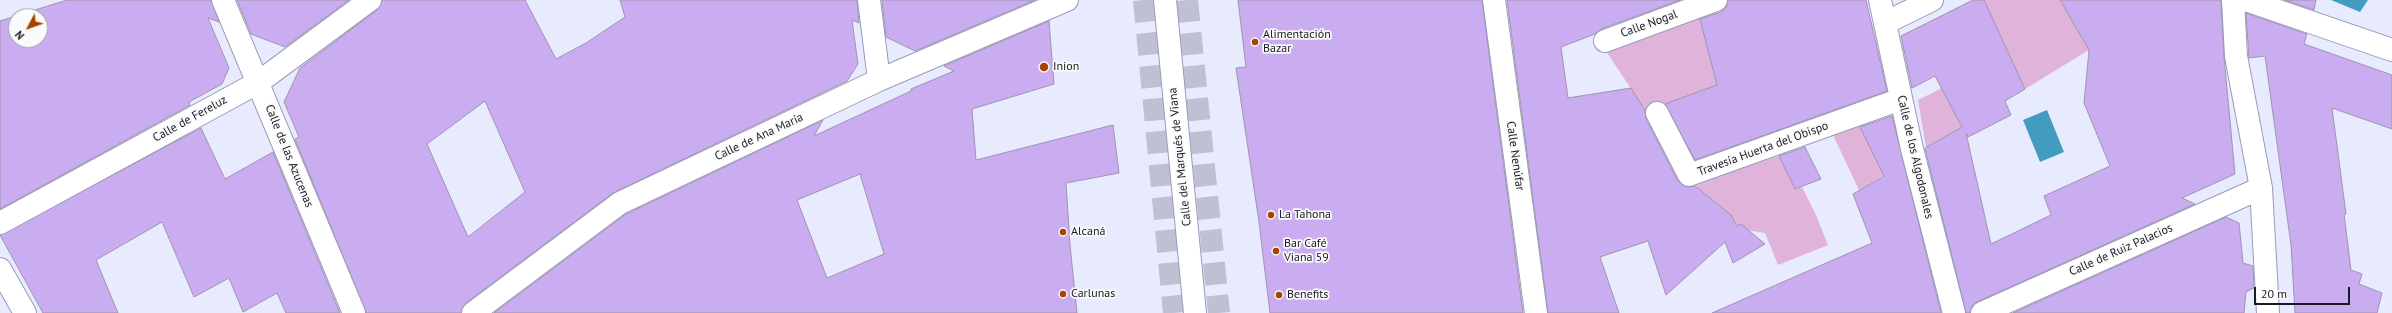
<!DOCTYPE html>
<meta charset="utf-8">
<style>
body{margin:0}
#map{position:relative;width:2392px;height:313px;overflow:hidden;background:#e8ebfe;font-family:"PT Sans",sans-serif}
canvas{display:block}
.north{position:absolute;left:8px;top:8px;width:40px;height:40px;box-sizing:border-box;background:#fafafa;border:1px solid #a0a0a5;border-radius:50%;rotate:229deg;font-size:11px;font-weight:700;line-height:16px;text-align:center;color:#191a25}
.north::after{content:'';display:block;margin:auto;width:14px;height:18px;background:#a54401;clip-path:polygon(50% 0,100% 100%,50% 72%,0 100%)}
.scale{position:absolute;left:2254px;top:287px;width:96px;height:18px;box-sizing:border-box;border:2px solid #191a25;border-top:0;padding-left:5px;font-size:12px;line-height:14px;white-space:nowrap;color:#191a25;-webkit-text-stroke:3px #fafafa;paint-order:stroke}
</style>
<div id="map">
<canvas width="2392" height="313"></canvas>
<div class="north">N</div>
<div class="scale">20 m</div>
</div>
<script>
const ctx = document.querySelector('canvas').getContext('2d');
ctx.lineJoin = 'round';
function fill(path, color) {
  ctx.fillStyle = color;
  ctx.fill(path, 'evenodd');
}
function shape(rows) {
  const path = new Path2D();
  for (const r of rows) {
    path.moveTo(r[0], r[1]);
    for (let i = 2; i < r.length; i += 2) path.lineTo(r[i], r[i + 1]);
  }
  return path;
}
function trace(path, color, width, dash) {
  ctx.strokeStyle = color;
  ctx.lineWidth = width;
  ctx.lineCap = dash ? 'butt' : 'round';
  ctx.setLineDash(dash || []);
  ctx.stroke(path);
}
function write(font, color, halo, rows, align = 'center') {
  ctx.font = font + ' "PT Sans",sans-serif';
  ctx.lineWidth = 3.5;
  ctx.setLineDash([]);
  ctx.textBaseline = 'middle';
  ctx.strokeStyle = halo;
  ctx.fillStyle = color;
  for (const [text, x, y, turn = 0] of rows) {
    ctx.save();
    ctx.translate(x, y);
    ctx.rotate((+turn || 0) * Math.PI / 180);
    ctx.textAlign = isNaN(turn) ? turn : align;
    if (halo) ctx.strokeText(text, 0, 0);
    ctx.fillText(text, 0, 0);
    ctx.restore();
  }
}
fill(shape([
 [1984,0,2060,0,2089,50,2025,89],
 [1700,17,1718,85,1662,105,1647,113,1606,51],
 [1942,88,1962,127,1926,147,1918,100],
 [1860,126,1884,175,1859,190,1833,135],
 [1779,156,1795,189,1802,187,1816,215,1828,245,1778,265,1765,233,1740,229,1731,215,1695,186,1726,173]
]), '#e0b3db');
fill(shape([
 [2331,0,2368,0,2360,12],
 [2047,110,2064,152,2040,162,2023,120]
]), '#449bc0');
const building = shape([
 [67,0,211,0,219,22,208,18,229,68,222,84,189,102,190,105,0,209,0,21,67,0],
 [16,16,40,16,40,40,16,40,16,16],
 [237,0,349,0,285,47,251,34,237,0],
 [382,0,525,0,556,59,586,43,625,17,620,0,857,0,859,23,852,20,858,64,847,81,613,193,466,303,461,313,366,313,295,139,299,137,284,102,300,68,377,10,382,0],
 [485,101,525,192,468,237,427,144,485,101],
 [882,0,1035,0,915,51,886,37,882,0],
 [1238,0,1482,0,1523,313,1270,313,1259,222,1236,68,1246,67,1238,0],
 [1507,0,1680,0,1601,29,1595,34,1561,47,1568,98,1631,88,1645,110,1646,119,1678,181,1687,187,1695,186,1731,215,1737,226,1741,224,1765,244,1733,263,1725,242,1666,295,1648,241,1600,257,1619,313,1548,313,1507,0],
 [1728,0,1866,0,1887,91,1695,160,1665,104,1717,85,1700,19,1721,12,1726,8,1728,0],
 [1973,0,1984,0,2025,89,2005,101,2011,115,1968,137,1966,133,1991,244,2051,215,2044,196,2110,166,2084,103,2089,50,2060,0,2221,0,2224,57,2235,174,2182,198,2195,204,1977,302,1972,306,1970,313,1966,313,1925,148,1962,127,1935,76,1912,88,1901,36,1973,0],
 [2285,0,2316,0,2314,10,2285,0],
 [2246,13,2307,34,2304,44,2392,75,2392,129,2332,108,2346,214,2344,214,2351,270,2362,274,2359,284,2382,293,2377,313,2295,313,2291,245,2265,56,2249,58,2246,13],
 [1049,21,1054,84,972,109,976,160,1113,125,1119,173,1066,183,1070,245,1077,313,494,313,626,214,823,120,814,136,911,91,911,89,954,71,944,66,1049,21],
 [860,174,884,254,827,278,797,200,860,174],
 [1892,116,1941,313,1712,313,1872,243,1853,194,1884,176,1860,127,1892,116],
 [201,128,225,179,273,152,340,313,286,313,277,293,243,312,229,278,194,297,162,222,96,260,118,313,43,313,0,235,201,128],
 [1805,147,1821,179,1795,189,1779,156,1805,147],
 [2226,217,2239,223,2243,263,2253,266,2254,288,2246,292,2244,313,2013,313,2226,217]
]);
fill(building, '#caacf0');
trace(building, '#9f93af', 1);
trace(shape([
 [1144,0,1174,313],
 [1187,0,1219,313]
]), '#bfc1d3', 22, [22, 11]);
const minor = shape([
 [223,0,354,313],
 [869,0,879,80],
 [1165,0,1195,313],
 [1494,0,1536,313],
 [1880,0,1912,149,1954,313],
 [2233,0,2236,56,2261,188,2268,313],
 [2246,0,2392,50],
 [1885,23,1932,0],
 [1605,41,1716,0],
 [1657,113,1689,175,1901,99],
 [0,223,259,82,370,0],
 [0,269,25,313],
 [473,313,620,203,879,80,1067,0],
 [1982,313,2261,188]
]);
trace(minor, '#989cb9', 24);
trace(minor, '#fff', 22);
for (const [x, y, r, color] of [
 [1255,42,4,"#a54401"],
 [1044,67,5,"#a54401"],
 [1271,215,4,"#a54401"],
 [1063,232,4,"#a54401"],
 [1276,251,4,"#a54401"],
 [1063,294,4,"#a54401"],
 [1279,295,4,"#a54401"]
]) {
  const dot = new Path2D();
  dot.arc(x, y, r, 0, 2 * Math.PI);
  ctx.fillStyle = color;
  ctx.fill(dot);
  trace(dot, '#fafafa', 1.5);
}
write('12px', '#191a25', '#fafafa', [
 ["Calle Nogal",1649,24,-20],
 ["Calle de Fereluz",190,119,-29],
 ["Calle de Ana María",759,137,-25],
 ["Travesía Huerta del Obispo",1763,149,-20],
 ["Calle de las Azucenas",289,156,68],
 ["Calle Nenúfar",1515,156,82],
 ["Calle del Marqués de Viana",1180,157,-96],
 ["Calle de los Algodonales",1915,157,77],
 ["Calle de Ruiz Palacios",2121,250,-24]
]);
write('12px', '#191a25', '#fafafa', [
 ["Alimentación",1263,35],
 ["Bazar",1263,49],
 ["Inion",1053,67],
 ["La Tahona",1279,215],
 ["Alcaná",1071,232],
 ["Bar Café",1284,244],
 ["Viana 59",1284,258],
 ["Carlunas",1071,294],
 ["Benefits",1287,295]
], 'left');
</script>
